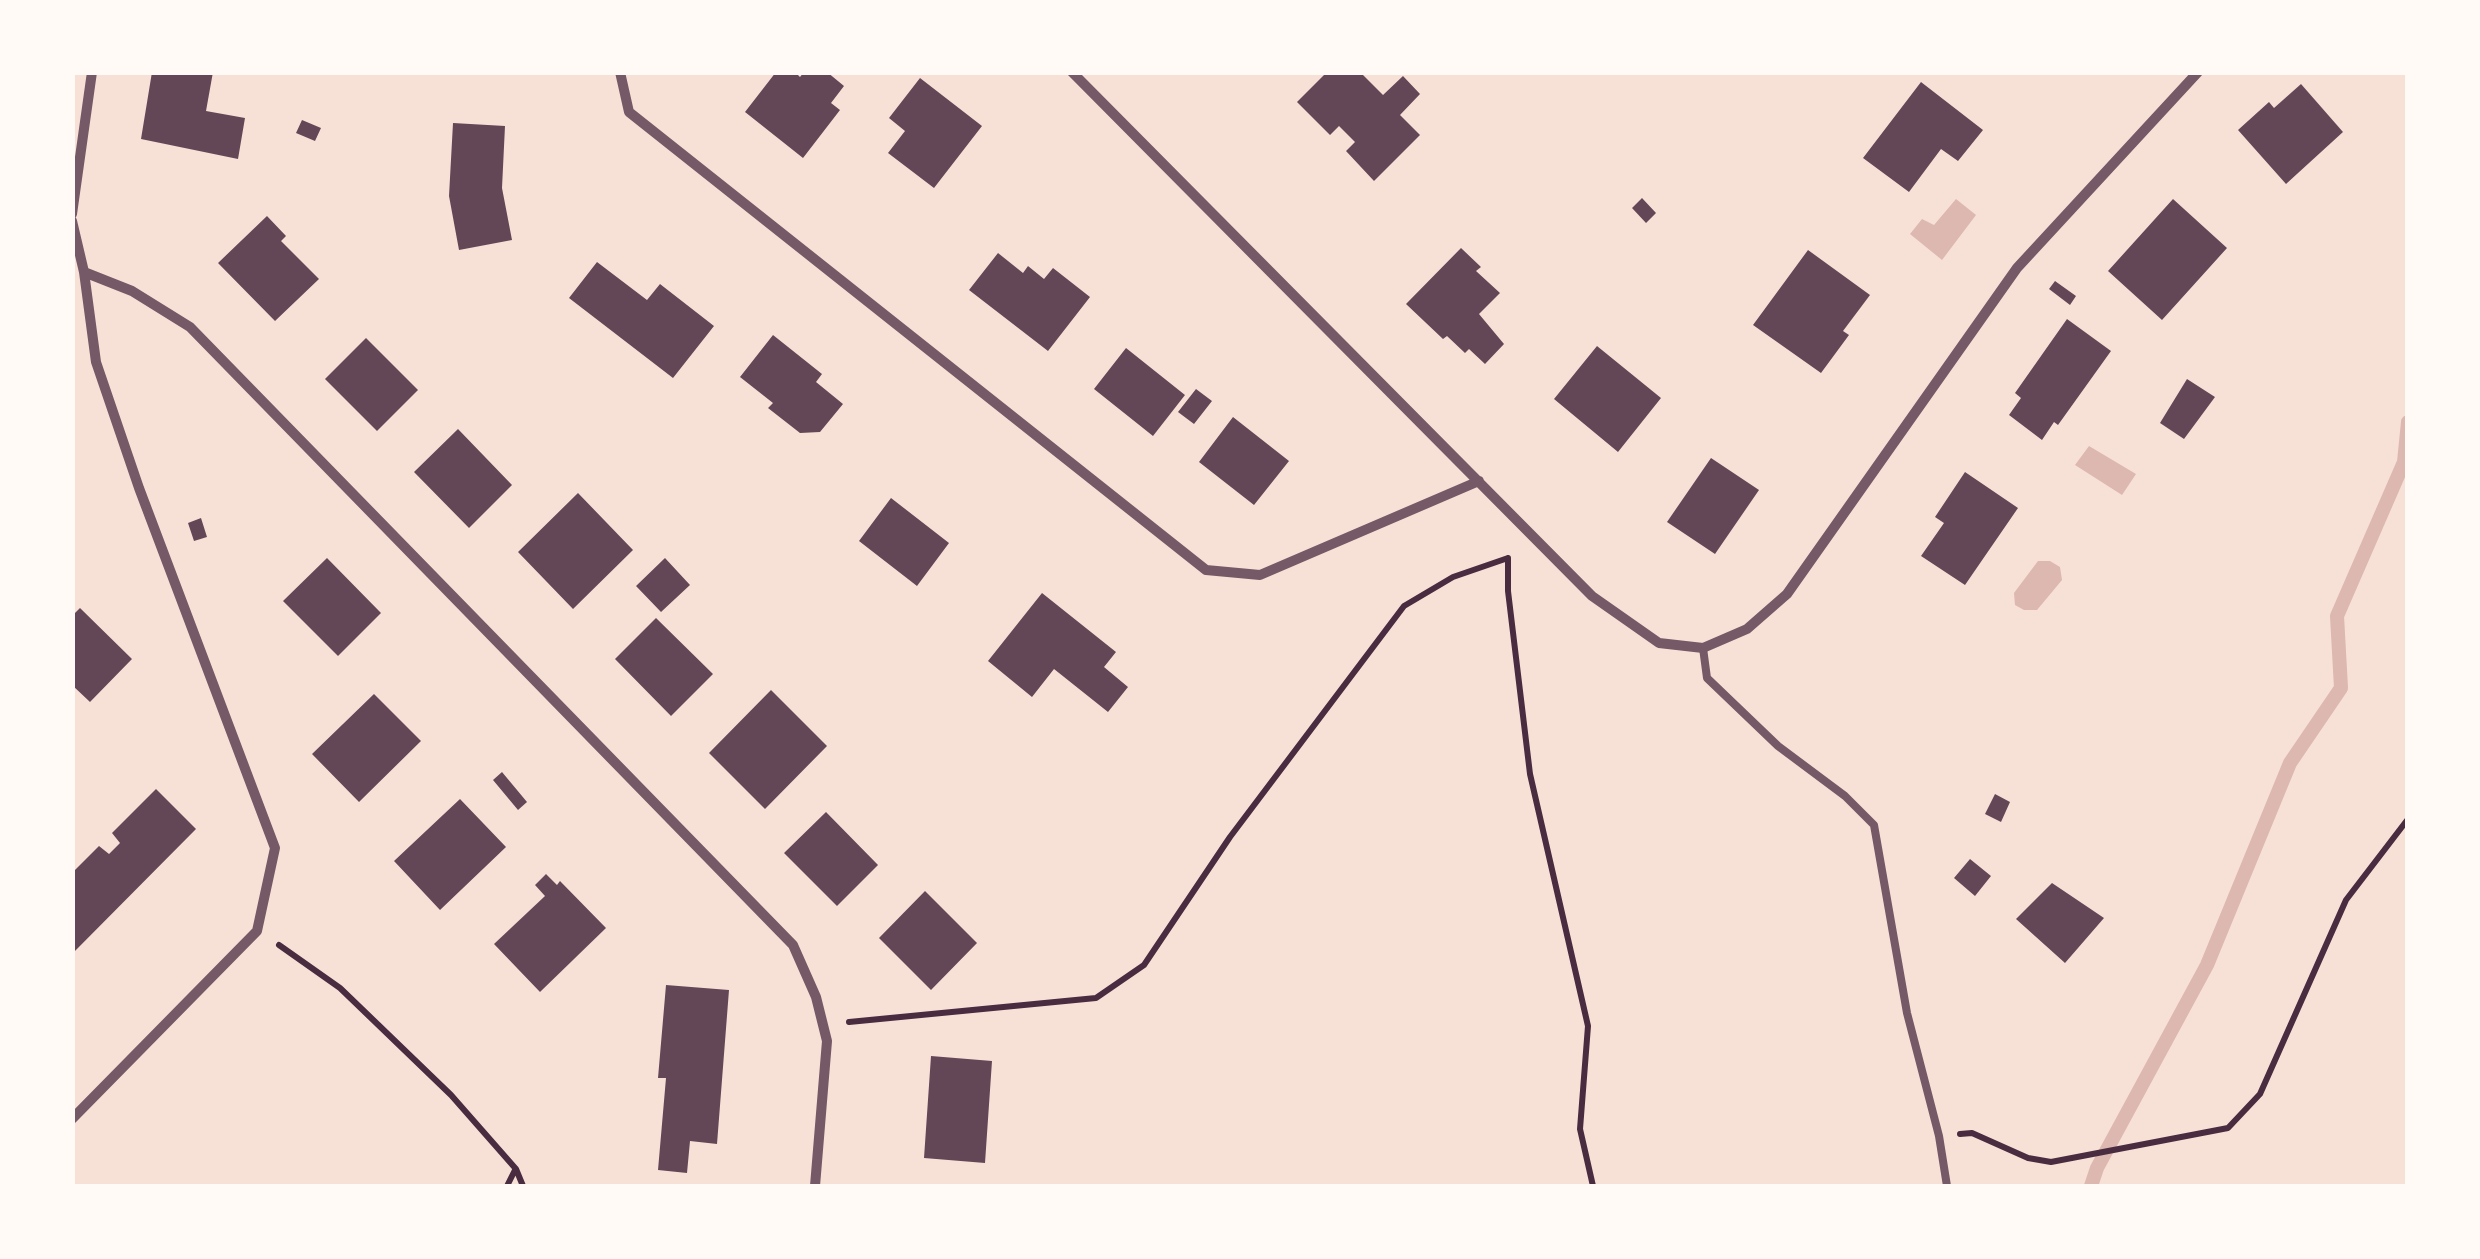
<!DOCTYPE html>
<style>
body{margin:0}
#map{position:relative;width:2480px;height:1259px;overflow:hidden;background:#f7e1d7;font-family:"Work Sans",sans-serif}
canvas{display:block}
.frame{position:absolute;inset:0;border:75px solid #fffaf5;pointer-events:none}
</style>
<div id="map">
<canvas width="2480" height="1259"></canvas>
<div class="frame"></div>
</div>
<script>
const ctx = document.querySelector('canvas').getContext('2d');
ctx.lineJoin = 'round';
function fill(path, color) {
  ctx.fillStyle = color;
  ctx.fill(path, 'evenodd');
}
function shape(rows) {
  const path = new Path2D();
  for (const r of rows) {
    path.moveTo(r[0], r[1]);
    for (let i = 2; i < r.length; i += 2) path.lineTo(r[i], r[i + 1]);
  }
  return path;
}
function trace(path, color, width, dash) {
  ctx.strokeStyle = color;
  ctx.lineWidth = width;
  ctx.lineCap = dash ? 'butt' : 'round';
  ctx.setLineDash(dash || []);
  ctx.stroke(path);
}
fill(shape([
 [1956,199,1976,215,1942,260,1910,234,1922,219,1934,225],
 [2089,446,2136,474,2122,495,2075,465],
 [2038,561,2050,561,2060,567,2062,580,2037,610,2024,610,2015,605,2014,593]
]), '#dcb8b0');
trace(shape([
 [2091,1186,2097,1168,2207,965,2290,763,2341,688,2337,616,2404,462,2408,422]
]), '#dcb8b0', 14);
fill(shape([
 [152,72,213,72,206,111,245,118,238,159,141,139],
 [776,72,795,72,800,77,804,72,827,72,844,86,831,103,840,110,803,158,745,112],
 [1327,72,1360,72,1383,95,1403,76,1420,94,1400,115,1420,135,1374,181,1346,151,1355,142,1339,126,1330,135,1297,102],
 [920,78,982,126,934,188,888,153,905,131,889,118],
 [1921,82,1983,130,1958,161,1941,149,1909,192,1863,158],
 [2301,84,2343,132,2286,184,2238,130,2269,102,2274,108],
 [302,120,321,128,315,141,296,133],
 [453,123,505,126,502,188,512,240,459,250,449,196],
 [1642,198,1656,213,1646,223,1632,208],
 [2173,199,2227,248,2162,320,2108,271],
 [267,216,286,236,281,241,319,279,275,321,218,263],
 [1461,248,1481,267,1476,271,1500,293,1479,314,1504,344,1485,364,1469,349,1465,353,1447,336,1443,339,1406,304],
 [1808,250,1870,295,1843,331,1849,335,1821,373,1753,325],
 [998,253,1023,273,1028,266,1044,279,1053,268,1090,297,1048,351,969,290],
 [597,262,647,300,660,284,714,326,673,378,569,298],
 [2055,281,2076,296,2070,305,2049,289],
 [2067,319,2111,351,2058,425,2054,422,2042,440,2009,415,2021,398,2015,393],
 [773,335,822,374,816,382,843,404,820,432,800,433,768,408,773,403,740,377],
 [366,338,418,390,377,431,325,379],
 [1597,346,1661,398,1618,452,1554,399],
 [1126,348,1185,395,1153,436,1094,389],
 [2187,379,2215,397,2184,439,2160,423],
 [1196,389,1212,401,1194,424,1178,412],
 [1233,417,1289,461,1254,505,1199,462],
 [458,429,512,485,469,528,414,472],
 [1711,458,1759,490,1715,554,1667,522],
 [1965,472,2018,508,1965,585,1921,556,1944,523,1935,517],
 [578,493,633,550,573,609,518,552],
 [891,498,949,543,917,586,859,541],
 [201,518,207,537,194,541,188,523],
 [327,558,381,613,338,656,283,601],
 [665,558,690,585,661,612,636,586],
 [1042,593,1116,652,1104,667,1128,687,1108,712,1054,669,1032,697,988,661],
 [80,608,132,659,90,702,72,685,72,616],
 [656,618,713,674,671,716,615,659],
 [771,690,827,746,765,809,709,753],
 [374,694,421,741,359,802,312,754],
 [502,772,527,802,518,810,493,780],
 [156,789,196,829,72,954,72,873,99,846,109,854,120,843,112,833],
 [1995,794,2010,802,2001,822,1985,814],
 [460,799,506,847,440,910,394,861],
 [826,812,878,865,837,906,784,853],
 [1970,859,1991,876,1975,896,1954,878],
 [546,874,557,885,560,881,606,928,540,992,494,944,545,896,535,885],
 [2052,883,2104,918,2065,963,2016,919],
 [925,891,977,943,931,990,879,938],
 [666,985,729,990,717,1144,690,1141,687,1173,658,1170,666,1078,658,1078],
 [931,1056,992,1061,985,1163,924,1158]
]), '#644757');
trace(shape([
 [1508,558,1508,591,1530,774,1588,1026,1580,1129,1593,1186],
 [279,945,340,988,451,1095,516,1169,523,1186],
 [849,1022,1096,998,1144,965,1230,837,1404,606,1453,577,1508,558],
 [1960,1134,1972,1133,2028,1158,2051,1162,2228,1128,2260,1094,2346,900,2408,819],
 [507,1186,515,1170]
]), '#4a2c40', 6);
trace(shape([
 [1703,648,1707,678,1778,746,1845,796,1874,825,1907,1013,1939,1136,1947,1186]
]), '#755966', 8);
trace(shape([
 [620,72,629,112,1206,570,1260,575,1479,481],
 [1072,72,1592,596,1659,643,1703,648,1747,629,1787,594,2017,268,2198,72],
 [72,214,92,72],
 [72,221,84,272,96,362,139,488,275,848,257,931,72,1119],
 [84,272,132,291,190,327,793,945,816,997,827,1041,815,1186]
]), '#755966', 10);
</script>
